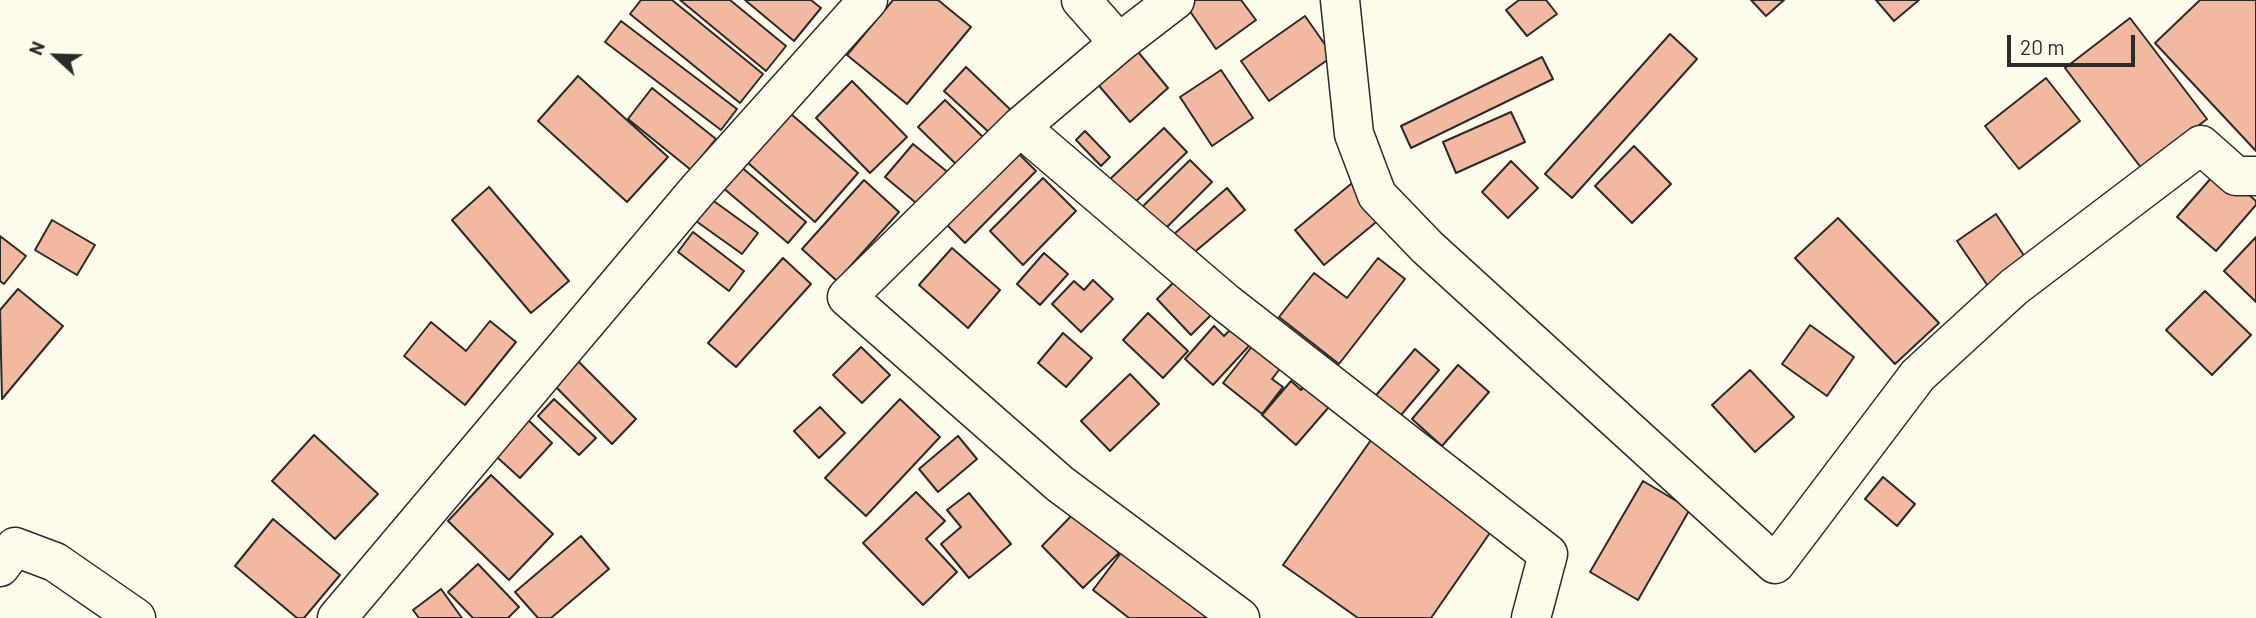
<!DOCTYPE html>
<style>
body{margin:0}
#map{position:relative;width:2256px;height:618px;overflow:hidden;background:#fdfbea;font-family:Barlow,sans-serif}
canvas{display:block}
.north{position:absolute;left:21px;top:21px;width:70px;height:70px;-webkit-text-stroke:5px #fdfbea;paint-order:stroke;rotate:292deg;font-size:19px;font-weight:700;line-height:28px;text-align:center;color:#2b2b2b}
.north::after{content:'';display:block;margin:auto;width:24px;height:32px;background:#2b2b2b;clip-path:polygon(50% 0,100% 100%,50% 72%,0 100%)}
.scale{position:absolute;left:2007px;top:35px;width:128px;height:32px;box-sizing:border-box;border:4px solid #2b2b2b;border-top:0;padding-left:9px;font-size:21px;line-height:24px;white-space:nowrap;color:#2b2b2b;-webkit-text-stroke:5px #fdfbea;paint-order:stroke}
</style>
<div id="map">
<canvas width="2256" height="618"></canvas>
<div class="north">N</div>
<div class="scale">20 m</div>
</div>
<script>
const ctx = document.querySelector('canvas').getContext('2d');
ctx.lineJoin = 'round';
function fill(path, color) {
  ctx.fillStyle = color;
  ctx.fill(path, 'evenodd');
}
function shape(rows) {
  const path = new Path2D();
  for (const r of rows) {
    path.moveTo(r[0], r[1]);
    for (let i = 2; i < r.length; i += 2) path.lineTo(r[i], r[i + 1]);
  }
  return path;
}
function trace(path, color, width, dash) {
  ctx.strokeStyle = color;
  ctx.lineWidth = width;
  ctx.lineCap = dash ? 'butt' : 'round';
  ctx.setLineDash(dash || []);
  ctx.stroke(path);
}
const building = shape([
 [641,0,672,0,763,74,740,103,630,14,641,0],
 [680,0,730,0,786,46,766,71,680,0],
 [745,0,811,0,821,8,794,41,745,0],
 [893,0,938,0,971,27,907,104,847,55,893,0],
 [1190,0,1241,0,1256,20,1216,49,1185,4,1190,0],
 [1519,0,1546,0,1557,14,1527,36,1506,10,1519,0],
 [1751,0,1784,0,1766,16,1751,0],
 [1876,0,1919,0,1894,21,1876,0],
 [2200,0,2256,0,2256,151,2155,43,2200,0],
 [1305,16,1333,56,1269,101,1241,61,1305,16],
 [2130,18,2207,119,2142,169,2065,68,2130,18],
 [621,21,737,109,721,130,605,42,621,21],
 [1670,34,1697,59,1572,198,1545,174,1670,34],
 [1134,47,1168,88,1130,122,1095,81,1134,47],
 [1542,57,1553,79,1411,148,1401,126,1542,57],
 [966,67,1015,114,993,136,944,91,966,67],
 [1221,70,1253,118,1212,146,1180,97,1221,70],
 [578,76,668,157,627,202,538,121,578,76],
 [2046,78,2080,121,2019,169,1985,126,2046,78],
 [852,81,907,137,870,173,816,118,852,81],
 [652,88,716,139,691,170,628,119,652,88],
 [945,100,986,140,960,168,918,127,945,100],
 [781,105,858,173,815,222,738,154,781,105],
 [1511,112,1525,142,1456,173,1443,142,1511,112],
 [1164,128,1187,152,1130,207,1107,182,1164,128],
 [1085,131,1110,157,1101,166,1076,140,1085,131],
 [913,144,950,174,922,208,885,177,913,144],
 [1009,144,1036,171,965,243,939,217,1009,144],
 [1634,146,1671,184,1632,223,1595,186,1634,146],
 [733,160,806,222,788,243,715,181,733,160],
 [1190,160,1212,182,1157,237,1135,214,1190,160],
 [1511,161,1538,188,1508,218,1482,192,1511,161],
 [2219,169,2256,201,2256,205,2216,251,2177,217,2219,169],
 [1043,178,1076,211,1023,265,990,231,1043,178],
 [1357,179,1386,214,1324,265,1295,230,1357,179],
 [864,180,899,212,837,281,802,249,864,180],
 [489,187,569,281,531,313,452,220,489,187],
 [1227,188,1245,210,1191,255,1174,234,1227,188],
 [704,194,758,233,742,254,689,216,704,194],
 [1996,214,2029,263,1990,289,1957,241,1996,214],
 [1838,218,1939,323,1895,364,1795,258,1838,218],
 [52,220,95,245,77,275,35,250,52,220],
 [693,232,744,271,729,291,678,252,693,232],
 [0,236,26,256,4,284,0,281,0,236],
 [2256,237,2256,302,2224,271,2256,237],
 [952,248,1000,290,968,328,919,285,952,248],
 [1044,253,1068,274,1040,305,1017,284,1044,253],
 [783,258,811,284,736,367,708,343,783,258],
 [1378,258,1405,279,1339,364,1279,317,1314,273,1347,298,1378,258],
 [1183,273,1217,309,1191,335,1157,299,1183,273],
 [1093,280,1113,299,1081,332,1052,304,1074,281,1084,290,1093,280],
 [18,289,63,326,2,399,0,310,18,289],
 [2205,291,2251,335,2212,375,2166,330,2205,291],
 [1148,313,1188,351,1163,378,1123,340,1148,313],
 [490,321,516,342,465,405,404,356,431,322,466,351,490,321],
 [1810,325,1854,357,1827,396,1782,364,1810,325],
 [1214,326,1224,336,1231,329,1260,334,1213,385,1185,359,1214,326],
 [1063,333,1092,358,1066,387,1038,363,1063,333],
 [1261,335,1289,357,1272,379,1283,387,1262,414,1223,383,1261,335],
 [861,347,890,375,862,403,833,375,861,347],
 [1415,349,1439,370,1396,421,1372,400,1415,349],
 [578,361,636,419,612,444,554,385,578,361],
 [1458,365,1489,392,1442,446,1412,419,1458,365],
 [1750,370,1794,417,1755,452,1712,405,1750,370],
 [1130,374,1159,404,1110,451,1081,421,1130,374],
 [1311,379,1335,400,1296,445,1262,415,1291,381,1301,390,1311,379],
 [554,399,596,438,579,455,538,416,554,399],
 [900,399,940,437,866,516,825,478,900,399],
 [820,407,845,433,819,458,794,431,820,407],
 [521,413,552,443,520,478,488,449,521,413],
 [314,435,378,494,335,539,272,481,314,435],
 [958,436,977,459,938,492,919,469,958,436],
 [1371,440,1494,527,1431,618,1358,618,1283,565,1371,440],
 [491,475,553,534,509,580,448,521,491,475],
 [1883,477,1915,504,1897,526,1865,499,1883,477],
 [1643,481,1690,509,1638,600,1590,572,1643,481],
 [916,492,945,521,926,539,957,572,923,605,863,543,916,492],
 [969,493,1011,544,969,578,941,544,961,527,947,510,969,493],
 [1077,510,1119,553,1083,588,1042,546,1077,510],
 [273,519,340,575,304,618,297,618,235,566,273,519],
 [581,536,609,569,551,618,538,618,515,592,581,536],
 [1127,545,1213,609,1206,618,1129,618,1093,590,1127,545],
 [478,564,519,607,508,618,473,618,448,592,478,564],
 [441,589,462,618,419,618,413,610,441,589]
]);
fill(building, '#f2b8a0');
trace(building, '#2b2b2b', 2);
const minor = shape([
 [1081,0,1119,43,1020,127,847,297,1060,484,1240,618],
 [1340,0,1354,134,1377,195,1427,247,1775,564,1918,375,2014,287,2201,145,2236,176,2256,176],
 [1119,43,1175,0],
 [1020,127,1226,303,1548,554,1531,618],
 [0,567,15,547,55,562,136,618],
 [337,618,696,192,868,0]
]);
trace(minor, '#2b2b2b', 41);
trace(minor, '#fdfbea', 38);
</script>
